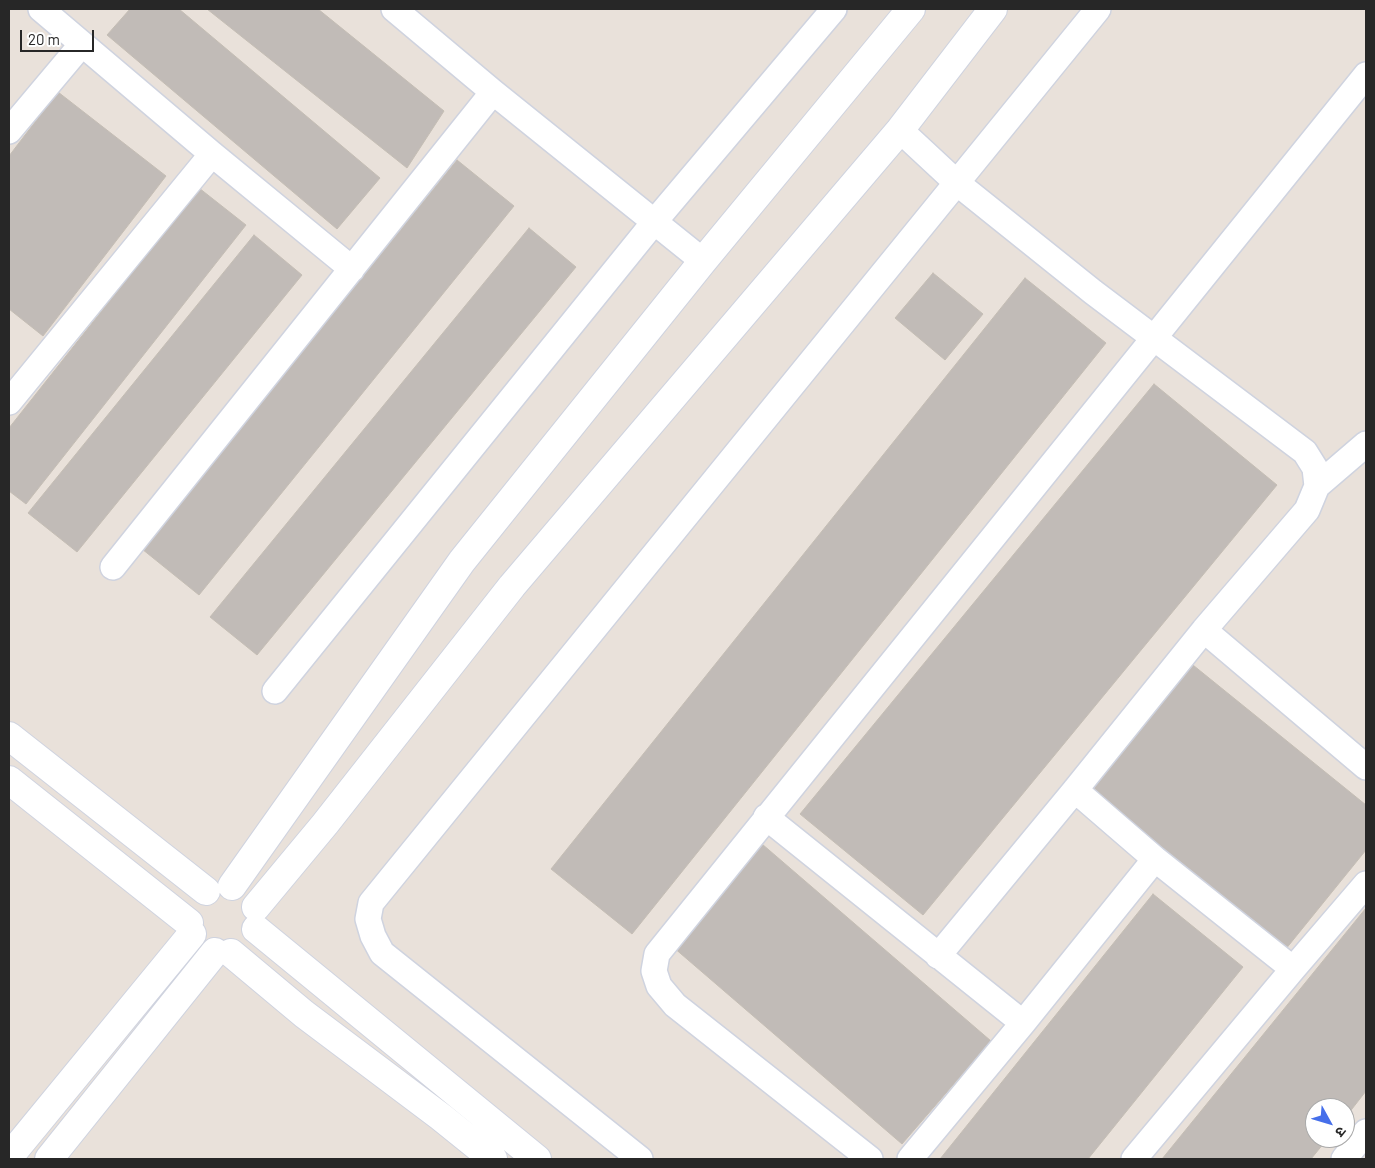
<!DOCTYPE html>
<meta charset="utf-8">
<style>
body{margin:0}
#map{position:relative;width:1375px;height:1168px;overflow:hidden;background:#e9e1da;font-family:Barlow,"Noto Sans Devanagari",sans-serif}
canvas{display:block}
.frame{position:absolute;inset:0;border:10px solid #272727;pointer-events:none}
.north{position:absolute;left:1305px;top:1098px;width:50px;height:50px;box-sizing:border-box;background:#fff;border:1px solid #a9a9a9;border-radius:50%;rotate:129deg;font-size:14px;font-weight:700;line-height:20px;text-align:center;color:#272727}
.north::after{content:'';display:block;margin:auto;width:18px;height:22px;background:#466fea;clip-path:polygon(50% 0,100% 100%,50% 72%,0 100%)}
.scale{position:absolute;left:20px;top:30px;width:74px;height:22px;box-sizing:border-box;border:2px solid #272727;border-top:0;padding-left:6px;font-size:15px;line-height:18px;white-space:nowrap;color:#272727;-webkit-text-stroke:4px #fff;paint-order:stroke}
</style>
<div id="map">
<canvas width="1375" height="1168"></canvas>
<div class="frame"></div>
<div class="north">उ</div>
<div class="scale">20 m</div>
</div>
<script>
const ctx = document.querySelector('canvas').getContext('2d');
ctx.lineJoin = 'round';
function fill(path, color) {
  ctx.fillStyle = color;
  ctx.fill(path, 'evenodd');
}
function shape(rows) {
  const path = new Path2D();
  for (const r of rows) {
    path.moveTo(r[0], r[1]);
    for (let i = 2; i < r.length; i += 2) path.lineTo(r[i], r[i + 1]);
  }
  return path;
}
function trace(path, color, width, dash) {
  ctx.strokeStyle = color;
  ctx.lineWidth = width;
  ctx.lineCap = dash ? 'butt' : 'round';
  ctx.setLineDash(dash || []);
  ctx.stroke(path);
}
const building = shape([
 [130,9,179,9,380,178,337,229,107,35,130,9],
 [207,9,318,9,444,111,407,168,207,9],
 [58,92,166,176,43,336,9,309,9,156,58,92],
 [457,160,514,206,199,595,142,549,457,160],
 [199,188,246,225,26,504,9,491,9,428,199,188],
 [529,228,576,267,257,655,210,617,529,228],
 [254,235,302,275,77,552,28,513,254,235],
 [933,273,983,314,945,360,895,318,933,273],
 [1025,278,1106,343,632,934,551,869,1025,278],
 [1154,384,1277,485,923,915,800,814,1154,384],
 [1188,661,1366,805,1366,850,1285,950,1085,790,1188,661],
 [762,844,991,1041,902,1144,673,947,762,844],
 [1153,894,1243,967,1088,1159,940,1159,1153,894],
 [1366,908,1366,1091,1345,1118,1345,1108,1315,1108,1315,1138,1328,1138,1311,1159,1162,1159,1366,908]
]);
fill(building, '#c1bbb7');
trace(building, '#c4bdb4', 1);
const street = shape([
 [41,9,212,154,352,269],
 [394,9,493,92,703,261],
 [900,130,957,183,1093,292,1305,452,1315,468,1317,486,1307,510,1204,630,1075,790,938,956],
 [9,131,82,44],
 [9,402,212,154],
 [1317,486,1366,444],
 [113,567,493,92],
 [1204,630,1366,767],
 [275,691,655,221,834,9],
 [1075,790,1155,859,1293,969],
 [766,817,1023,1023],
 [640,1159,382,953,373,936,368,919,371,903,1098,9],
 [870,1159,675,1005,659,986,654,971,657,954,1366,75],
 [910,1159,1023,1023,1155,859],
 [1134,1159,1293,969,1366,884],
 [1344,1159,1366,1132]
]);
const secondary = shape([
 [9,736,206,891],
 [9,780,189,923],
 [232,886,462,561,703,261,911,9],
 [256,907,325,824,512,586,900,130,993,9],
 [256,929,537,1159],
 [231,953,304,1014,441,1117,493,1159],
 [9,1157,192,934],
 [49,1159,215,952]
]);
trace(street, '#cfd3df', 28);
trace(secondary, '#cfd3df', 30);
trace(street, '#fff', 25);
trace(secondary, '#fff', 28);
</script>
